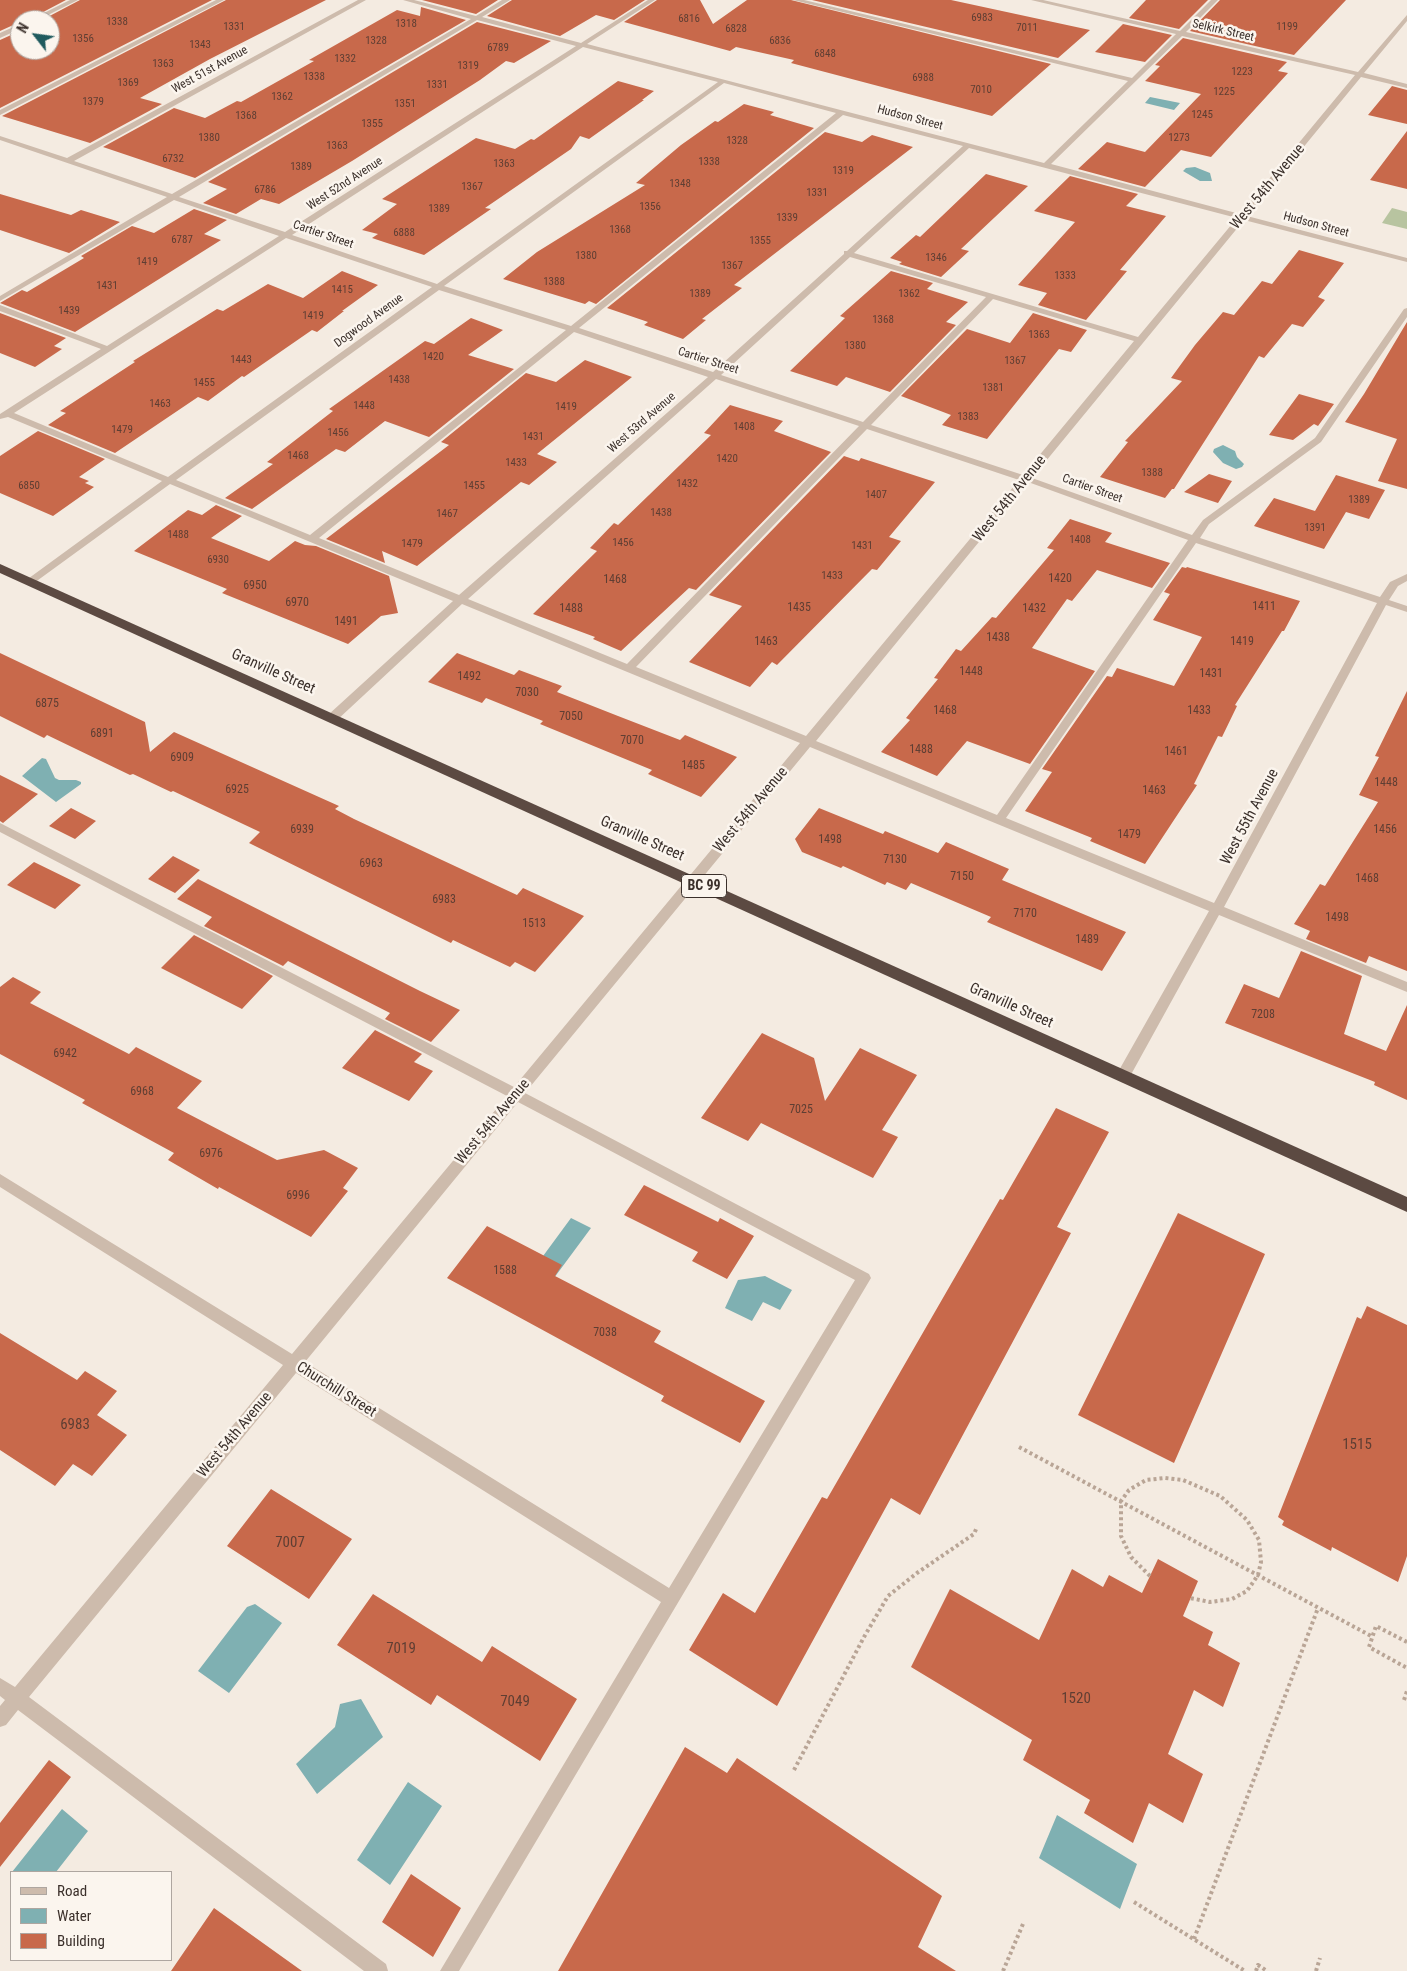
<!DOCTYPE html>
<style>
body{margin:0}
#map{position:relative;width:1407px;height:1971px;overflow:hidden;background:#f4ebe1;font-family:"Roboto Condensed",sans-serif}
canvas{display:block}
.legend{position:absolute;left:10px;top:1871px;width:162px;height:90px;box-sizing:border-box;background:#fbf5ee;border:1px solid #aea6a0;margin:0;padding:6px 9px;list-style:none;font-size:15px;color:#3b302b}
.legend li{display:flex;align-items:center;gap:10px;height:25px}
.legend b{width:25px;border:1px solid #aea6a0}
.north{position:absolute;left:10px;top:10px;width:50px;height:50px;box-sizing:border-box;background:#fbf5ee;border:1px solid #aea6a0;border-radius:50%;rotate:300deg;font-size:14px;font-weight:700;line-height:20px;text-align:center;color:#3b302b}
.north::after{content:'';display:block;margin:auto;width:18px;height:22px;background:#1f5a5e;clip-path:polygon(50% 0,100% 100%,50% 72%,0 100%)}
</style>
<div id="map">
<canvas width="1407" height="1971"></canvas>
<ul class="legend">
<li><b style="height:6px;background:#cdbbac"></b>Road</li>
<li><b style="height:14px;background:#7fb0b2"></b>Water</li>
<li><b style="height:14px;background:#c8694b"></b>Building</li>
</ul>
<div class="north">N</div>
</div>
<script>
const ctx = document.querySelector('canvas').getContext('2d');
ctx.lineJoin = 'round';
function fill(path, color) {
  ctx.fillStyle = color;
  ctx.fill(path, 'evenodd');
}
function shape(rows) {
  const path = new Path2D();
  for (const r of rows) {
    path.moveTo(r[0], r[1]);
    for (let i = 2; i < r.length; i += 2) path.lineTo(r[i], r[i + 1]);
  }
  return path;
}
function trace(path, color, width, dash) {
  ctx.strokeStyle = color;
  ctx.lineWidth = width;
  ctx.lineCap = dash ? 'butt' : 'round';
  ctx.setLineDash(dash || []);
  ctx.stroke(path);
}
function write(font, color, halo, rows, align = 'center') {
  ctx.font = font + ' "Roboto Condensed",sans-serif';
  ctx.lineWidth = 5;
  ctx.setLineDash([]);
  ctx.textBaseline = 'middle';
  ctx.strokeStyle = halo;
  ctx.fillStyle = color;
  for (const [text, x, y, turn = 0] of rows) {
    ctx.save();
    ctx.translate(x, y);
    ctx.rotate((+turn || 0) * Math.PI / 180);
    ctx.textAlign = isNaN(turn) ? turn : align;
    if (halo) ctx.strokeText(text, 0, 0);
    ctx.fillText(text, 0, 0);
    ctx.restore();
  }
}
fill(shape([
 [1392,208,1407,212,1407,229,1382,223]
]), '#b8c4a0');
fill(shape([
 [1150,97,1180,103,1174,110,1145,103],
 [1195,167,1210,173,1212,181,1200,181,1183,171,1186,168],
 [1223,445,1235,451,1237,457,1244,464,1242,467,1236,469,1223,463,1213,452,1214,449],
 [42,758,46,759,55,778,59,780,76,780,81,782,81,784,56,802,22,776],
 [571,1218,591,1228,554,1278,535,1267],
 [765,1276,792,1290,780,1310,763,1302,752,1321,725,1308,738,1280],
 [255,1604,282,1623,229,1693,198,1671,247,1607],
 [361,1699,383,1737,317,1794,296,1764,335,1727,340,1704],
 [408,1782,442,1806,390,1885,357,1860],
 [62,1809,88,1831,56,1872,12,1872],
 [1057,1815,1137,1864,1120,1909,1039,1858]
]), '#7fb0b2');
fill(shape([
 [0,0,66,0,28,20,20,20,20,22,0,31],
 [80,0,212,0,0,108,0,40,20,31,20,50,50,50,50,20,42,20],
 [226,0,326,0,210,59,140,98,162,104,90,143,2,116],
 [422,0,498,0,476,14],
 [512,0,645,0,614,20,596,15,560,36,487,16],
 [657,0,700,0,713,24,747,0,791,0,1051,64,992,116,791,63,794,60,736,47,730,51,624,22],
 [812,0,951,0,1090,30,1058,58],
 [1146,0,1208,0,1179,29,1129,18],
 [1220,0,1346,0,1294,55,1190,31],
 [421,7,466,20,195,178,103,147,174,108,205,118,237,101,241,102,314,61,309,60,397,10,420,16],
 [477,22,551,41,514,63,506,61,480,80,352,161,279,204,261,199,236,214,203,203,227,189,208,182],
 [1123,24,1172,35,1145,62,1095,52],
 [1183,38,1287,62,1278,71,1288,73,1211,157,1181,150,1145,187,1078,169,1107,142,1145,152,1201,94,1145,81,1160,66,1155,65],
 [618,81,654,91,642,100,644,100,589,139,580,136,571,149,485,208,491,209,424,255,384,242,372,238,378,234,362,230,397,204,382,199,476,138,515,149,531,139,534,140],
 [1392,86,1407,90,1407,124,1368,115],
 [744,104,774,112,770,115,814,128,596,304,589,301,585,304,503,279,537,252,645,185,636,183,681,145,715,121,718,122],
 [1407,131,1407,189,1370,180],
 [825,132,862,142,872,135,913,147,734,285,742,288,702,319,706,320,683,339,644,325,648,322,607,308],
 [986,174,1028,186,961,249,969,251,941,277,899,264,902,262,890,258,916,235,920,237],
 [1070,176,1138,194,1126,206,1166,216,1120,270,1127,271,1086,320,1038,305,1047,293,1018,285,1075,222,1034,211],
 [0,194,71,215,81,210,120,222,69,253,0,230],
 [194,209,227,220,204,234,221,240,75,332,0,303,22,290,27,292,84,258,81,256,132,226,154,233],
 [1299,250,1344,263,1318,297,1325,300,1303,327,1292,324,1264,358,1259,356,1174,489,1172,489,1165,498,1100,477,1128,442,1125,441,1182,381,1171,378,1195,345,1223,312,1234,315,1262,281,1272,284],
 [342,271,378,285,342,311,344,311,317,332,312,330,244,377,242,376,208,401,198,397,115,453,48,425,66,413,60,411,135,362,133,361,217,309,223,311,268,284,303,298],
 [891,271,933,283,927,289,968,302,946,322,956,325,890,392,846,377,837,386,790,371,845,318,840,316],
 [0,313,66,338,54,346,62,349,35,367,0,353],
 [1033,313,1087,330,1071,352,1059,349,987,439,942,425,951,415,901,396,967,329,1010,343],
 [471,318,503,330,468,355,514,369,429,437,385,421,345,452,336,449,252,509,225,498,273,464,267,462,333,411,329,409,425,341,434,344],
 [1407,322,1407,489,1378,481,1397,439,1345,422,1364,394],
 [585,360,632,377,537,454,557,462,529,485,521,482,417,566,382,551,385,563,326,539,449,445,441,442,526,373,556,382],
 [1299,394,1334,404,1318,426,1314,424,1293,440,1269,435],
 [730,405,783,421,774,431,831,452,696,590,689,588,621,651,593,639,595,637,533,614,597,551,590,548,614,523,618,525,711,435,704,433],
 [38,431,105,459,79,477,89,481,85,483,94,487,53,516,0,493,0,456],
 [844,456,859,461,861,458,935,482,889,537,901,541,877,570,872,569,777,665,772,662,750,687,689,662,742,606,709,595],
 [1209,474,1232,481,1218,503,1184,492],
 [1336,475,1385,490,1369,519,1346,512,1324,549,1254,526,1274,498,1315,511],
 [216,505,242,516,211,538,269,561,295,541,305,545,316,546,389,576,398,613,381,616,348,644,222,593,227,589,134,551,188,510,202,515],
 [1070,519,1112,533,1105,542,1170,563,1152,588,1097,570,1072,601,1067,599,1032,648,1095,671,1030,764,967,741,937,776,881,752,910,720,906,718,938,679,934,678,956,649,961,651,992,617,996,618,1054,550,1047,548],
 [1182,567,1186,568,1187,567,1300,601,1284,631,1282,631,1235,705,1237,706,1222,737,1218,736,1194,784,1197,785,1145,864,1090,841,1092,838,1025,811,1052,772,1042,769,1107,676,1112,677,1117,668,1174,686,1202,637,1153,620,1170,594,1164,592],
 [0,653,145,722,150,752,174,732,339,806,335,809,354,819,517,895,523,888,584,916,535,972,515,962,510,967,453,940,451,943,249,843,260,832,173,791,171,792,133,774,130,775,47,735,44,738,0,716],
 [457,653,514,675,519,670,562,686,557,692,618,716,680,740,685,735,737,757,701,797,648,774,652,770,540,724,543,721,486,698,482,703,428,682],
 [1407,691,1407,971,1369,956,1366,963,1306,939,1310,931,1294,924,1320,884,1325,886,1378,802,1359,795,1379,757,1375,756],
 [0,775,38,794,3,823,0,821],
 [71,808,96,821,75,839,49,826],
 [819,808,883,834,885,831,938,853,946,842,1009,869,1002,880,1126,932,1102,971,987,922,991,917,911,883,906,890,887,882,885,885,843,866,841,868,802,852,795,839],
 [173,856,200,870,175,893,148,879],
 [34,862,81,885,55,909,7,885],
 [198,879,420,991,460,1010,431,1042,385,1019,390,1013,288,961,283,966,204,926,212,917,177,899],
 [194,935,273,976,242,1009,161,968],
 [1301,951,1362,976,1344,1034,1386,1051,1407,1005,1407,1100,1374,1085,1375,1082,1225,1023,1244,984,1279,998],
 [13,977,41,992,30,1003,129,1054,136,1047,202,1081,177,1108,277,1160,324,1150,358,1168,343,1188,348,1191,311,1237,219,1187,218,1189,168,1160,174,1153,82,1103,85,1100,0,1054,0,987],
 [375,1030,422,1054,414,1062,433,1071,409,1101,342,1068],
 [762,1033,814,1058,825,1101,860,1048,917,1075,882,1130,898,1137,873,1178,761,1123,748,1141,701,1118],
 [1056,1108,1109,1132,1057,1227,1071,1233,920,1515,891,1498,777,1706,689,1650,723,1593,755,1613,822,1497,827,1499,1000,1199,1003,1200],
 [644,1185,718,1222,720,1218,754,1236,727,1279,692,1261,698,1252,624,1215],
 [1178,1213,1265,1254,1174,1463,1078,1415],
 [487,1226,562,1265,555,1276,661,1331,654,1342,765,1401,740,1443,661,1401,664,1396,447,1278],
 [1367,1306,1407,1325,1407,1556,1398,1582,1332,1547,1331,1551,1282,1525,1284,1521,1278,1517,1357,1317,1361,1319],
 [0,1333,77,1380,85,1371,117,1391,97,1415,127,1435,92,1476,73,1464,55,1486,0,1450],
 [271,1489,352,1539,309,1599,227,1546],
 [1158,1559,1198,1581,1183,1616,1213,1632,1208,1645,1240,1663,1223,1707,1194,1690,1168,1754,1203,1774,1183,1823,1149,1803,1133,1843,1084,1813,1090,1800,1023,1760,1032,1740,911,1667,950,1589,1039,1640,1072,1569,1103,1587,1109,1575,1142,1593],
 [373,1594,482,1662,492,1646,577,1699,540,1761,437,1695,431,1705,337,1645],
 [685,1747,727,1773,737,1758,942,1896,918,1947,956,1971,558,1971],
 [49,1760,71,1777,0,1867,0,1823],
 [411,1874,461,1908,433,1957,382,1922],
 [214,1908,302,1971,171,1971]
]), '#c8694b');
trace(shape([
 [1019,1447,1373,1637],
 [1150,1576,1131,1557,1121,1536,1121,1501,1129,1490,1146,1480,1165,1478,1183,1480,1220,1496,1247,1520,1259,1540,1261,1562,1258,1575,1247,1591,1232,1599,1210,1602,1190,1598],
 [1407,1642,1376,1626,1369,1647,1407,1668],
 [1404,1700,1407,1691],
 [794,1770,864,1637,888,1596,917,1573,974,1534,977,1527],
 [1134,1902,1245,1971],
 [1194,1939,1318,1608],
 [1003,1971,1023,1924],
 [1256,1971,1258,1965,1267,1971],
 [1316,1971,1320,1958]
]), '#b9a596', 4, [3, 3]);
fill(shape([
 [70,0,78,0,38,20,30,20,70,0],
 [216,0,224,0,0,115,0,110,216,0],
 [358,0,366,0,74,161,172,194,471,19,403,0,414,0,476,16,502,0,510,0,482,17,581,43,648,0,655,0,587,44,1044,163,1128,81,793,0,804,0,1132,78,1176,34,1031,0,1043,0,1180,31,1211,0,1218,0,1186,32,1358,72,1407,15,1407,21,1364,73,1407,84,1407,88,1361,77,1247,216,1407,258,1407,262,1244,220,1032,478,1192,535,1203,520,1315,438,1404,309,1407,308,1407,317,1321,442,1209,524,1200,538,1380,597,1390,582,1407,574,1407,581,1398,586,1389,600,1407,606,1407,612,1386,605,1224,907,1407,982,1407,992,1219,915,1128,1080,1123,1081,1118,1080,1116,1076,1118,1072,1209,911,810,747,525,1093,869,1274,871,1278,459,1971,440,1971,661,1602,296,1373,29,1697,386,1964,388,1971,364,1971,18,1710,6,1725,0,1727,0,1706,5,1700,0,1696,0,1678,15,1687,283,1365,0,1187,0,1174,292,1354,507,1096,0,832,0,823,514,1087,800,743,462,604,336,721,328,721,327,718,328,715,453,601,170,484,34,583,30,584,25,581,162,481,8,417,0,419,0,414,101,349,0,311,0,305,107,346,279,236,174,200,0,301,0,296,167,197,0,140,0,136,67,158,358,0],
 [477,20,576,46,285,232,179,197,477,20],
 [1182,36,1355,75,1240,214,1051,164,1182,36],
 [583,47,718,82,437,284,292,235,583,47],
 [724,83,836,113,571,326,444,286,724,83],
 [843,115,963,146,847,251,844,251,844,254,713,372,579,328,843,115],
 [969,148,1237,218,1138,337,854,253,969,148],
 [286,238,432,287,168,477,14,413,286,238],
 [850,257,986,297,863,422,721,375,850,257],
 [439,290,566,330,310,535,176,480,439,290],
 [993,299,1134,341,1023,475,871,425,993,299],
 [574,332,708,377,459,595,319,538,574,332],
 [716,379,859,426,627,664,468,599,716,379],
 [867,429,1019,480,806,736,636,667,867,429],
 [1028,482,1188,540,997,815,816,741,1028,482],
 [1196,543,1377,603,1214,903,1006,818,1196,543],
 [518,1102,855,1280,669,1588,305,1362,518,1102],
 [20,24,20,29,0,38,0,33,20,24]
]), '#cdbbac');
fill(shape([
 [0,564,1407,1197,1407,1212,0,573,0,564]
]), '#5c4a42');
write('11px', '#5e3e33', null, [
 ["6983",982,18],
 ["6816",689,19],
 ["1338",117,22],
 ["1318",406,24],
 ["1331",234,27],
 ["1199",1287,27],
 ["7011",1027,28],
 ["6828",736,29],
 ["1356",83,39],
 ["1328",376,41],
 ["6836",780,41],
 ["1343",200,45],
 ["6789",498,48],
 ["6848",825,54],
 ["1332",345,59],
 ["1363",163,64],
 ["1319",468,66],
 ["1223",1242,72],
 ["1338",314,77],
 ["6988",923,78],
 ["1369",128,83],
 ["1331",437,85],
 ["7010",981,90],
 ["1225",1224,92],
 ["1362",282,97],
 ["1379",93,102],
 ["1351",405,104],
 ["1245",1202,115],
 ["1368",246,116],
 ["1355",372,124],
 ["1380",209,138],
 ["1273",1179,138],
 ["1328",737,141],
 ["1363",337,146],
 ["6732",173,159],
 ["1338",709,162],
 ["1363",504,164],
 ["1389",301,167],
 ["1319",843,171],
 ["1348",680,184],
 ["1367",472,187],
 ["6786",265,190],
 ["1331",817,193],
 ["1356",650,207],
 ["1389",439,209],
 ["1339",787,218],
 ["1368",620,230],
 ["6888",404,233],
 ["6787",182,240],
 ["1355",760,241],
 ["1380",586,256],
 ["1346",936,258],
 ["1419",147,262],
 ["1367",732,266],
 ["1333",1065,276],
 ["1388",554,282],
 ["1431",107,286],
 ["1415",342,290],
 ["1389",700,294],
 ["1362",909,294],
 ["1439",69,311],
 ["1419",313,316],
 ["1368",883,320],
 ["1363",1039,335],
 ["1380",855,346],
 ["1420",433,357],
 ["1443",241,360],
 ["1367",1015,361],
 ["1438",399,380],
 ["1455",204,383],
 ["1381",993,388],
 ["1463",160,404],
 ["1448",364,406],
 ["1419",566,407],
 ["1383",968,417],
 ["1408",744,427],
 ["1479",122,430],
 ["1456",338,433],
 ["1431",533,437],
 ["1468",298,456],
 ["1420",727,459],
 ["1433",516,463],
 ["1388",1152,473],
 ["1432",687,484],
 ["6850",29,486],
 ["1455",474,486],
 ["1407",876,495],
 ["1389",1359,500],
 ["1438",661,513],
 ["1467",447,514],
 ["1391",1315,528],
 ["1488",178,535],
 ["1408",1080,540],
 ["1456",623,543],
 ["1479",412,544],
 ["1431",862,546],
 ["6930",218,560],
 ["1433",832,576]
]);
write('12px', '#3b302b', '#fbf5ee', [
 ["Selkirk Street",1223,31,13],
 ["West 51st Avenue",210,70,-29],
 ["Hudson Street",910,118,15],
 ["West 52nd Avenue",345,184,-33],
 ["Hudson Street",1316,225,15],
 ["Cartier Street",323,235,19],
 ["Dogwood Avenue",369,321,-36],
 ["Cartier Street",708,361,18],
 ["West 53rd Avenue",642,423,-41],
 ["Cartier Street",1092,489,20]
]);
write('12px', '#5e3e33', null, [
 ["1420",1060,579],
 ["1468",615,580],
 ["6950",255,586],
 ["6970",297,603],
 ["1411",1264,607],
 ["1435",799,608],
 ["1488",571,609],
 ["1432",1034,609],
 ["1491",346,622],
 ["1438",998,638],
 ["1463",766,642],
 ["1419",1242,642],
 ["1448",971,672],
 ["1431",1211,674],
 ["1492",469,677],
 ["7030",527,693],
 ["6875",47,704],
 ["1468",945,711],
 ["1433",1199,711],
 ["7050",571,717],
 ["6891",102,734],
 ["7070",632,741],
 ["1488",921,750],
 ["1461",1176,752],
 ["6909",182,758],
 ["1485",693,766],
 ["1448",1386,783],
 ["6925",237,790],
 ["1463",1154,791],
 ["6939",302,830],
 ["1456",1385,830],
 ["1479",1129,835],
 ["1498",830,840],
 ["7130",895,860],
 ["6963",371,864],
 ["7150",962,877],
 ["1468",1367,879],
 ["6983",444,900],
 ["7170",1025,914],
 ["1498",1337,918],
 ["1513",534,924],
 ["1489",1087,940],
 ["7208",1263,1015],
 ["6942",65,1054],
 ["6968",142,1092],
 ["7025",801,1110],
 ["6976",211,1154],
 ["6996",298,1196],
 ["1588",505,1271],
 ["7038",605,1333]
]);
for (const [x, y, w] of [
 [704,886,45]
]) {
  const box = new Path2D();
  box.roundRect(x - w / 2, y - 11.5, w, 23, 4);
  ctx.fillStyle = '#fbf5ee';
  ctx.fill(box);
  trace(box, '#3b302b', 1);
}
write('bold 14px', '#3b302b', null, [
 ["BC 99",704,886]
]);
write('15px', '#3b302b', '#fbf5ee', [
 ["West 54th Avenue",1268,187,-50],
 ["West 54th Avenue",1010,499,-51],
 ["Granville Street",273,672,24],
 ["West 54th Avenue",751,810,-50],
 ["West 55th Avenue",1250,817,-62],
 ["Granville Street",642,839,24],
 ["Granville Street",1011,1006,24],
 ["West 54th Avenue",493,1122,-50],
 ["Churchill Street",336,1390,32],
 ["West 54th Avenue",235,1435,-50]
]);
write('15px', '#5e3e33', null, [
 ["6983",75,1425],
 ["1515",1357,1445],
 ["7007",290,1543],
 ["7019",401,1649],
 ["1520",1076,1699],
 ["7049",515,1702]
]);
</script>
